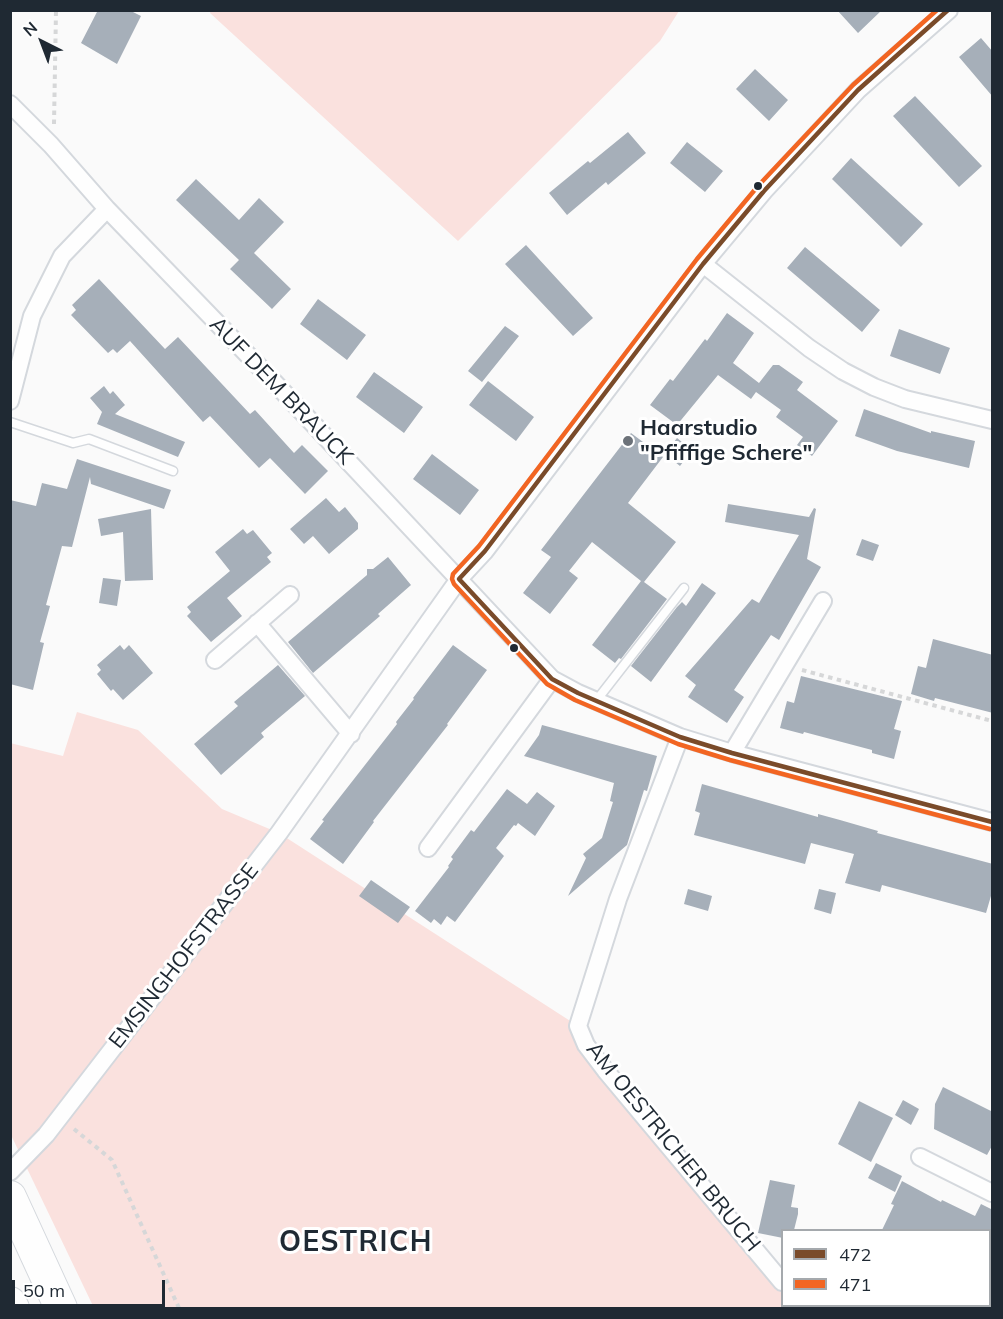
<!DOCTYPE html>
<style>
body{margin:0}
#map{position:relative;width:1003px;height:1319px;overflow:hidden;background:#fafafa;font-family:Mulish,sans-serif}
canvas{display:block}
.frame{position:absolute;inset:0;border:12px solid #1f2933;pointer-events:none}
.legend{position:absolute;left:781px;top:1229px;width:210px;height:78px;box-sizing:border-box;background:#fff;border:2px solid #a5a9ad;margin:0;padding:8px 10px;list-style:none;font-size:18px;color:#1f2933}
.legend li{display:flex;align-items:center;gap:12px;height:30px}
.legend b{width:30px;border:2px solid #a5a9ad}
.north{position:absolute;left:12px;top:12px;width:60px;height:60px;-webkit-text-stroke:4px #fff;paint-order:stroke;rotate:318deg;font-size:16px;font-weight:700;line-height:24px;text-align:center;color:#1f2933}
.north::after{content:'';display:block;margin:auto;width:21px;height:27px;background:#1f2933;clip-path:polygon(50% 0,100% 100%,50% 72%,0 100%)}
.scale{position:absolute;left:12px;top:1280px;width:153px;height:27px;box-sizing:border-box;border:3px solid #1f2933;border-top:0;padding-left:8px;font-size:18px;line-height:21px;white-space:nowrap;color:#1f2933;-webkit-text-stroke:4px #fff;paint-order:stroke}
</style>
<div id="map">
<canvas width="1003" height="1319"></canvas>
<div class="frame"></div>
<ul class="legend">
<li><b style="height:8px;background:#7a4b2a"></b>472</li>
<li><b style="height:8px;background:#f26522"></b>471</li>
</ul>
<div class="north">N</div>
<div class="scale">50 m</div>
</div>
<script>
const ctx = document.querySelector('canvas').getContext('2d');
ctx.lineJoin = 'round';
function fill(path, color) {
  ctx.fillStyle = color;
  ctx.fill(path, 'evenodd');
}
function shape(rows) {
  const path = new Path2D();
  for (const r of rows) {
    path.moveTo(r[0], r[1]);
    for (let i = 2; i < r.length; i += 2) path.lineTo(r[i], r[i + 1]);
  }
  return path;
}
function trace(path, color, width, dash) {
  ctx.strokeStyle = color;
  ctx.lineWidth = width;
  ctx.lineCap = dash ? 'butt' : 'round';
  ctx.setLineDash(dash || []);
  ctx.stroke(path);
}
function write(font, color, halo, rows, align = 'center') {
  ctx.font = font + ' Mulish,sans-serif';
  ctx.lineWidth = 6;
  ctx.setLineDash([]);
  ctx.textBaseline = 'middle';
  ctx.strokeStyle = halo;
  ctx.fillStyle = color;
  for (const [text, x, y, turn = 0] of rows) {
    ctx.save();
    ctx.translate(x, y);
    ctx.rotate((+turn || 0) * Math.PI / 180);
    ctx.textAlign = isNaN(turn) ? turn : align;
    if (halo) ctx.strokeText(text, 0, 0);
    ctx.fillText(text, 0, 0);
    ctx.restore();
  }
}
fill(shape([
 [211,10,679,10,679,11,660,41,458,241,210,13],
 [77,712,138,730,222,809,279,833,578,1026,782,1282,782,1306,802,1306,805,1308,94,1308,11,1135,10,743,63,756]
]), '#fae1de');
fill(shape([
 [98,10,129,10,141,16,117,64,81,43],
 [837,10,882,10,858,33],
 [981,38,993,52,993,97,959,57],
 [755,69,788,100,769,121,736,89],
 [915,96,982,166,959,187,893,116],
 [628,132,646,153,608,185,606,182,567,215,549,193,588,161,590,163],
 [687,142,723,171,705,192,670,163],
 [851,158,923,224,901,247,832,179],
 [196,179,239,220,259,198,284,222,254,253,291,289,272,309,230,269,239,260,176,200],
 [526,245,593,318,573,336,505,264],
 [805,247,880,310,862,332,787,268],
 [99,279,165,349,178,337,250,414,255,410,294,453,302,445,328,471,305,494,270,458,259,468,210,416,203,422,130,341,117,353,113,349,108,353,71,315,76,310,72,305],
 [318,299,366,335,347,360,300,324],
 [727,313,754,333,733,363,759,383,773,365,779,365,803,382,797,390,838,421,812,456,797,445,803,437,776,417,781,410,756,392,751,399,718,375,677,425,650,405,670,379,673,381,705,339,707,341],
 [505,326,519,336,482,382,468,371],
 [899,329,950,348,940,374,890,356],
 [374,372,423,407,404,433,356,397],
 [488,381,534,417,516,441,469,405],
 [104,386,110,394,113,391,125,405,115,414,185,442,178,457,97,424,102,412,90,398],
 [864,409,931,433,931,431,975,441,969,468,897,451,855,436],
 [631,433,663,457,628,503,676,542,644,582,667,599,621,659,619,658,615,663,592,645,641,581,592,542,569,571,578,578,550,614,523,593,551,557,541,550],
 [677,438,692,450,680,466,665,454],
 [432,454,479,490,460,515,413,479],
 [77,459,171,490,164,509,91,484,90,477,72,547,62,546,46,605,50,606,40,642,44,643,33,690,10,684,10,500,36,506,42,483,67,489],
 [326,498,339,512,345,507,358,523,358,529,329,554,313,536,304,544,290,529],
 [728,504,809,517,814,508,816,509,807,559,821,567,779,640,771,635,734,690,744,697,727,723,688,697,696,685,685,676,752,599,759,603,799,535,725,522],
 [151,509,153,580,125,581,123,532,101,536,98,519],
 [243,529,247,534,253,530,272,553,267,557,271,562,227,598,242,616,211,642,187,616,191,612,187,607,230,571,215,552],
 [862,539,879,545,873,561,856,555],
 [388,557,411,585,378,614,380,616,313,673,288,642,367,575,367,569,373,569],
 [103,578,121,580,117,606,99,603],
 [702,583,716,593,651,682,631,666,677,607,682,602,686,606],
 [933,639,993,655,993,713,935,698,934,701,911,694,918,666,926,668],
 [120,645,124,650,129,645,153,673,123,700,113,689,111,691,97,674,101,670,97,665],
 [453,645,487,670,447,724,448,725,373,821,374,822,343,864,310,839,324,821,322,820,397,724,396,722,414,699,413,698],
 [278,665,305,696,261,733,264,737,221,775,194,744,238,706,234,702],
 [801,676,902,701,894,729,901,731,894,759,872,753,872,750,804,732,803,734,780,728,787,701,794,703],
 [542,725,657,756,647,791,644,790,627,845,568,896,586,858,583,854,602,838,613,802,610,801,614,783,524,756,539,735],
 [702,784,818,817,818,814,840,820,878,831,877,833,993,864,993,889,986,913,882,885,880,892,845,883,854,854,811,843,805,864,694,835,700,813,695,811],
 [507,789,527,804,537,792,555,806,535,836,518,823,516,826,514,825,496,848,504,856,455,922,447,916,441,925,434,919,431,923,415,911,449,867,448,866,453,859,451,857,471,830,474,832],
 [371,880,410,907,398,923,359,896],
 [688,889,712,896,708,911,684,904],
 [819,889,836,893,831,914,814,909],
 [943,1087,993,1112,993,1144,987,1155,934,1129,935,1104],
 [903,1100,919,1109,911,1125,895,1115],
 [859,1101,893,1118,871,1162,838,1144],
 [876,1163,902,1176,895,1192,868,1178],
 [770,1180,795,1185,791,1207,798,1208,798,1214,794,1230,783,1230,783,1238,758,1233],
 [902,1181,941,1202,942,1200,975,1216,981,1204,993,1210,993,1230,882,1230,894,1205,891,1204]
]), '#a6afb9');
const service = shape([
 [10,422,73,443,89,439,173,471],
 [596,701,684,588]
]);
const minor = shape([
 [10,104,51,145,107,209,273,381,552,679,578,693,680,737,732,753,992,822],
 [703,264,809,348,843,371,874,387,905,399,992,420],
 [10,401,32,316,62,256,107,209],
 [257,623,351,734],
 [215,660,290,595],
 [680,737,618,899,578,1026,586,1045,605,1070,782,1282],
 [732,753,823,601],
 [428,848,552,679],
 [920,1157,992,1193],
 [10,1172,46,1135,279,833,459,579,485,551,703,264,764,191,858,90,949,10],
 [802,1306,805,1308]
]);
const motorway = shape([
 [10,1197,61,1308],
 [10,1303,13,1308]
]);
trace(service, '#d4d8dd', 11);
trace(minor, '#d4d8dd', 20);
trace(motorway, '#d4d8dd', 34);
trace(shape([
 [54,124,56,10],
 [802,670,992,721],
 [74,1129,112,1160,179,1308]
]), '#d6d7d8', 4, [4.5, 4.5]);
trace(service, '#fefefe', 8);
trace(minor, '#fefefe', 16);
trace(motorway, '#fefefe', 32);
trace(shape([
 [948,10,858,90,764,191,703,264,485,551,459,579,552,679,578,693,680,737,732,753,992,822]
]), '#7a4b2a', 4.5);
trace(shape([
 [937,10,853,85,758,186,697,259,479,546,453,574,452,579,454,584,547,684,575,700,678,744,730,760,990,829]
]), '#f26522', 4.5);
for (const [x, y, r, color] of [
 [758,186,5,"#1f2933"],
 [628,441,6,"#6c7279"],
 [514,648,5,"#1f2933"]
]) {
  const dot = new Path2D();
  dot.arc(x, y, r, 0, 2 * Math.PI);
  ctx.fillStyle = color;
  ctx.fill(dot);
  trace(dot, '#fff', 2);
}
write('22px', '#1f2933', '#fff', [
 ["AUF DEM BRAUCK",281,391,46],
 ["EMSINGHOFSTRASSE",184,956,-52],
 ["AM OESTRICHER BRUCH",673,1147,51]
]);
write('bold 22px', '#1f2933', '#fff', [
 ["Haarstudio",640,428],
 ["\"Pfiffige Schere\"",640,453]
], 'left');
ctx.letterSpacing = '1.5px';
write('bold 28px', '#1f2933', '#fff', [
 ["OESTRICH",356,1243]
]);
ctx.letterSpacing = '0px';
</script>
